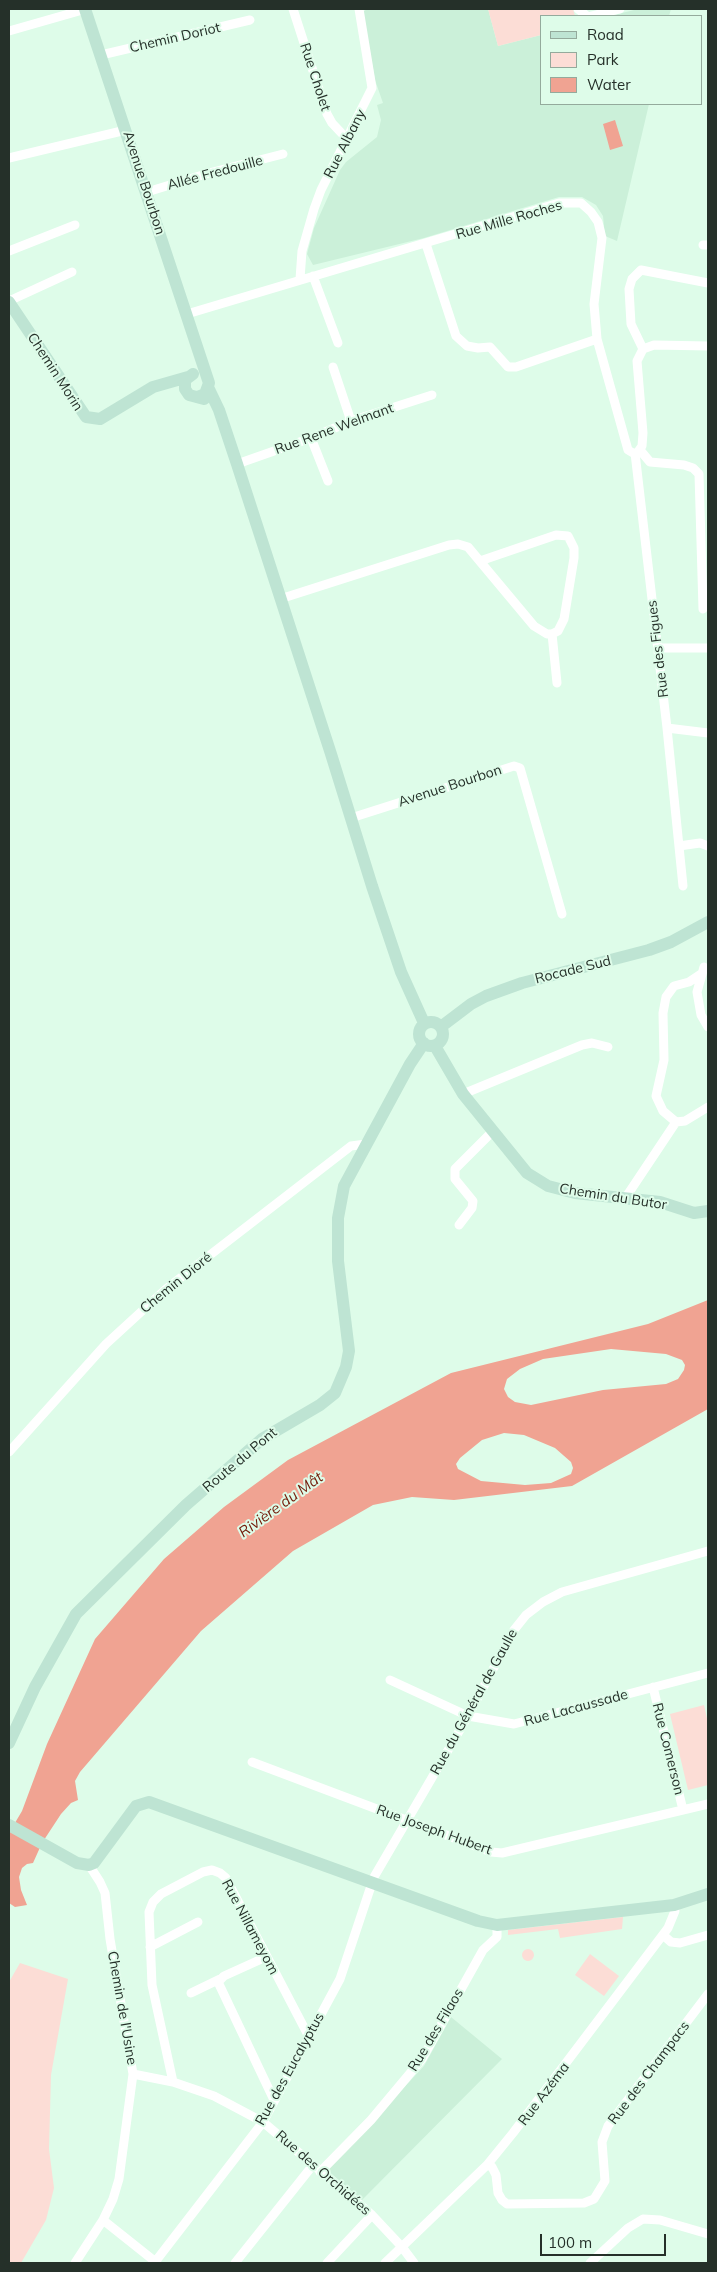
<!DOCTYPE html>
<meta charset="utf-8">
<style>
body{margin:0}
#map{position:relative;width:717px;height:2272px;overflow:hidden;background:#defce9;font-family:Mulish,sans-serif}
canvas{display:block}
.frame{position:absolute;inset:0;border:10px solid #253029;pointer-events:none}
.legend{position:absolute;left:540px;top:15px;width:162px;height:90px;box-sizing:border-box;background:#defce9;border:1px solid #94aa9c;margin:0;padding:6px 9px;list-style:none;font-size:15px;color:#253029}
.legend li{display:flex;align-items:center;gap:10px;height:25px}
.legend b{width:25px;border:1px solid #94aa9c}
.scale{position:absolute;left:540px;top:2234px;width:126px;height:22px;box-sizing:border-box;border:2px solid #253029;border-top:0;padding-left:6px;font-size:15px;line-height:18px;white-space:nowrap;color:#253029;-webkit-text-stroke:4px #defce9;paint-order:stroke}
</style>
<div id="map">
<canvas width="717" height="2272"></canvas>
<div class="frame"></div>
<ul class="legend">
<li><b style="height:6px;background:#bee4d3"></b>Road</li>
<li><b style="height:14px;background:#fcddd6"></b>Park</li>
<li><b style="height:14px;background:#f0a392"></b>Water</li>
</ul>
<div class="scale">100 m</div>
</div>
<script>
const ctx = document.querySelector('canvas').getContext('2d');
ctx.lineJoin = 'round';
function fill(path, color) {
  ctx.fillStyle = color;
  ctx.fill(path, 'evenodd');
}
function shape(rows) {
  const path = new Path2D();
  for (const r of rows) {
    if (r.length === 3) {
      path.moveTo(r[0] + r[2], r[1]);
      path.arc(r[0], r[1], r[2], 0, 2 * Math.PI);
      continue;
    }
    path.moveTo(r[0], r[1]);
    for (let i = 2; i < r.length; i += 2) path.lineTo(r[i], r[i + 1]);
  }
  return path;
}
function trace(path, color, width, dash) {
  ctx.strokeStyle = color;
  ctx.lineWidth = width;
  ctx.lineCap = dash ? 'butt' : 'round';
  ctx.setLineDash(dash || []);
  ctx.stroke(path);
}
function write(font, color, halo, rows, align = 'center') {
  ctx.font = font + ' Mulish,sans-serif';
  ctx.lineWidth = 4;
  ctx.setLineDash([]);
  ctx.textBaseline = 'middle';
  ctx.strokeStyle = halo;
  ctx.fillStyle = color;
  for (const [text, x, y, turn = 0] of rows) {
    ctx.save();
    ctx.translate(x, y);
    ctx.rotate((+turn || 0) * Math.PI / 180);
    ctx.textAlign = isNaN(turn) ? turn : align;
    if (halo) ctx.strokeText(text, 0, 0);
    ctx.fillText(text, 0, 0);
    ctx.restore();
  }
}
fill(shape([
 [367,9,488,9,498,46,541,35,541,104,649,104,617,241,605,236,603,216,596,205,582,197,559,197,424,238,313,265,307,254,314,228,340,170,346,162,377,137,381,120,377,105,383,103,375,80,363,12],
 [638,9,671,9,669,16,610,16],
 [451,2017,502,2059,362,2200,327,2170,424,2066]
]), '#cbf0d9');
fill(shape([
 [488,9,573,9,575,16,541,16,541,35,498,46],
 [704,1705,708,1723,708,1785,688,1790,670,1714],
 [623,1917,622,1929,560,1938,558,1929,508,1935,508,1930],
 [528,1955,6],
 [590,1954,619,1976,604,1996,575,1975],
 [20,1963,68,1979,51,2075,49,2149,54,2188,46,2220,21,2263,9,2263,9,1982]
]), '#fcddd6');
fill(shape([
 [615,120,623,146,610,150,603,124],
 [708,1300,708,1409,572,1486,454,1500,412,1497,373,1505,293,1551,201,1631,80,1772,75,1781,78,1800,71,1803,61,1814,42,1843,33,1863,27,1864,22,1868,19,1877,21,1890,27,1905,15,1907,9,1903,9,1833,22,1811,47,1744,95,1639,164,1559,224,1507,288,1460,451,1373,648,1324],
 [611,1349,666,1354,682,1360,685,1365,684,1370,678,1379,666,1384,603,1390,531,1405,515,1402,508,1397,504,1389,507,1379,520,1369,543,1359],
 [504,1433,524,1435,555,1448,571,1462,573,1468,571,1474,551,1483,525,1485,481,1481,458,1469,456,1464,460,1458,482,1440]
]), '#f0a392');
trace(shape([
 [293,9,327,114,332,123,347,139],
 [578,9,587,16],
 [591,16,620,9],
 [9,31,86,9],
 [101,55,250,20],
 [9,158,126,130],
 [147,192,209,173,283,154],
 [426,244,456,336,467,346,478,348,490,347,508,367,516,367,597,339],
 [703,245,708,245],
 [9,251,75,225],
 [313,276,338,343],
 [300,279,302,251,314,209,321,190,372,88,359,9],
 [9,301,72,272],
 [187,314,559,203,581,203,591,212,598,222,602,238,594,304,597,339,628,450,633,453,637,453,642,446,643,433,637,361,643,349,654,345,708,346],
 [643,349,631,324,629,289,632,279,641,270,708,283],
 [333,367,351,421],
 [311,438,328,481],
 [640,450,650,462,684,465,693,468,699,474,703,609],
 [635,453,667,728,683,886],
 [237,464,311,438,351,421,432,395],
 [280,599,449,545,458,544,468,547,534,626,547,634,552,634,558,631,564,619,574,558,574,548,568,536,556,535,480,561],
 [552,634,557,683],
 [658,648,708,648],
 [667,728,708,733],
 [351,818,514,766,520,768,562,914],
 [679,846,700,843,708,846],
 [704,967,697,992,701,1015,708,1027],
 [701,974,689,982,674,986,666,997,663,1013,664,1060,656,1096,663,1111,676,1122,685,1121,708,1107],
 [463,1094,582,1045,592,1043,608,1047],
 [626,1197,676,1122],
 [459,1225,472,1208,473,1201,455,1179,455,1169,492,1132],
 [9,1452,106,1344,166,1289,351,1146,366,1144],
 [390,1680,468,1716,514,1724,708,1673],
 [653,1687,683,1810],
 [252,1762,491,1852,502,1853,708,1804],
 [663,1935,671,1942,680,1943,708,1935],
 [150,1947,198,1922],
 [266,1957,224,1976,218,1982,274,2100],
 [191,1993,220,1979],
 [133,2074,173,2082,214,2096,263,2122,372,2215,402,2247,414,2263],
 [173,2082,152,1985,149,1912,153,1902,161,1894,203,1872,212,1870,220,1873,226,1878,309,2037],
 [487,2165,492,2167,496,2175,498,2193,502,2200,507,2204,584,2203,594,2199,605,2181,602,2142,608,2126,708,1994],
 [320,2172,371,2120,422,2059,483,1950,497,1937,497,1925],
 [103,2220,157,2263],
 [155,2262,263,2122,340,1979,374,1877,468,1716,514,1630,526,1615,543,1602,562,1592,708,1551],
 [75,2263,103,2220,113,2199,119,2179,133,2074,110,1939,105,1893,100,1882,89,1865],
 [235,2263,313,2165],
 [327,2263,372,2215],
 [385,2263,487,2165,513,2133,668,1928,675,1911,674,1905],
 [590,2263,628,2228,643,2219,660,2220,708,2234]
]), '#fff', 9);
trace(shape([
 [85,9,209,383,205,394,197,397],
 [9,302,86,417,100,419,153,387,188,377],
 [193,374,185,380,185,389,189,395,204,399],
 [208,387,219,410,237,464,331,754,372,886,401,972,424,1023],
 [431,1034,12],
 [442,1026,471,1004,486,996,522,983,649,950,671,942,708,922],
 [435,1046,463,1094,527,1173,548,1186,575,1193,660,1202,694,1213,708,1211],
 [9,1743,35,1687,76,1614,186,1505,262,1439,320,1405,335,1393,346,1367,349,1351,338,1261,338,1218,344,1186,410,1064,424,1043],
 [9,1825,77,1863,89,1865,94,1863,136,1806,149,1802,478,1921,497,1925,674,1905,708,1894]
]), '#bee4d3', 12);
write('14px', '#253029', '#defce9', [
 ["Chemin Doriot",175,38,-13],
 ["Rue Cholet",315,77,72],
 ["Rue Albany",345,144,-63],
 ["Allée Fredouille",215,173,-15],
 ["Avenue Bourbon",144,183,72],
 ["Rue Mille Roches",509,220,-16],
 ["Chemin Morin",55,372,57],
 ["Rue Rene Welmant",334,429,-20],
 ["Rue des Figues",658,649,-97],
 ["Avenue Bourbon",450,786,-18],
 ["Rocade Sud",573,970,-14],
 ["Chemin du Butor",613,1197,9],
 ["Chemin Dioré",176,1283,-39],
 ["Route du Pont",240,1460,-40],
 ["Rue du Général de Gaulle",474,1702,-61],
 ["Rue Lacaussade",576,1708,-15],
 ["Rue Comerson",668,1749,76],
 ["Rue Joseph Hubert",434,1830,20],
 ["Rue Nillameyom",250,1927,62],
 ["Chemin de l'Usine",122,2008,80],
 ["Rue des Filaos",436,2030,-59],
 ["Rue des Eucalyptus",290,2069,-61],
 ["Rue des Champacs",649,2073,-53],
 ["Rue Azéma",544,2094,-53],
 ["Rue des Orchidées",323,2173,41]
]);
write('italic 15px', '#731b09', '#defce9', [
 ["Rivière du Mât",281,1505,-36]
]);
</script>
